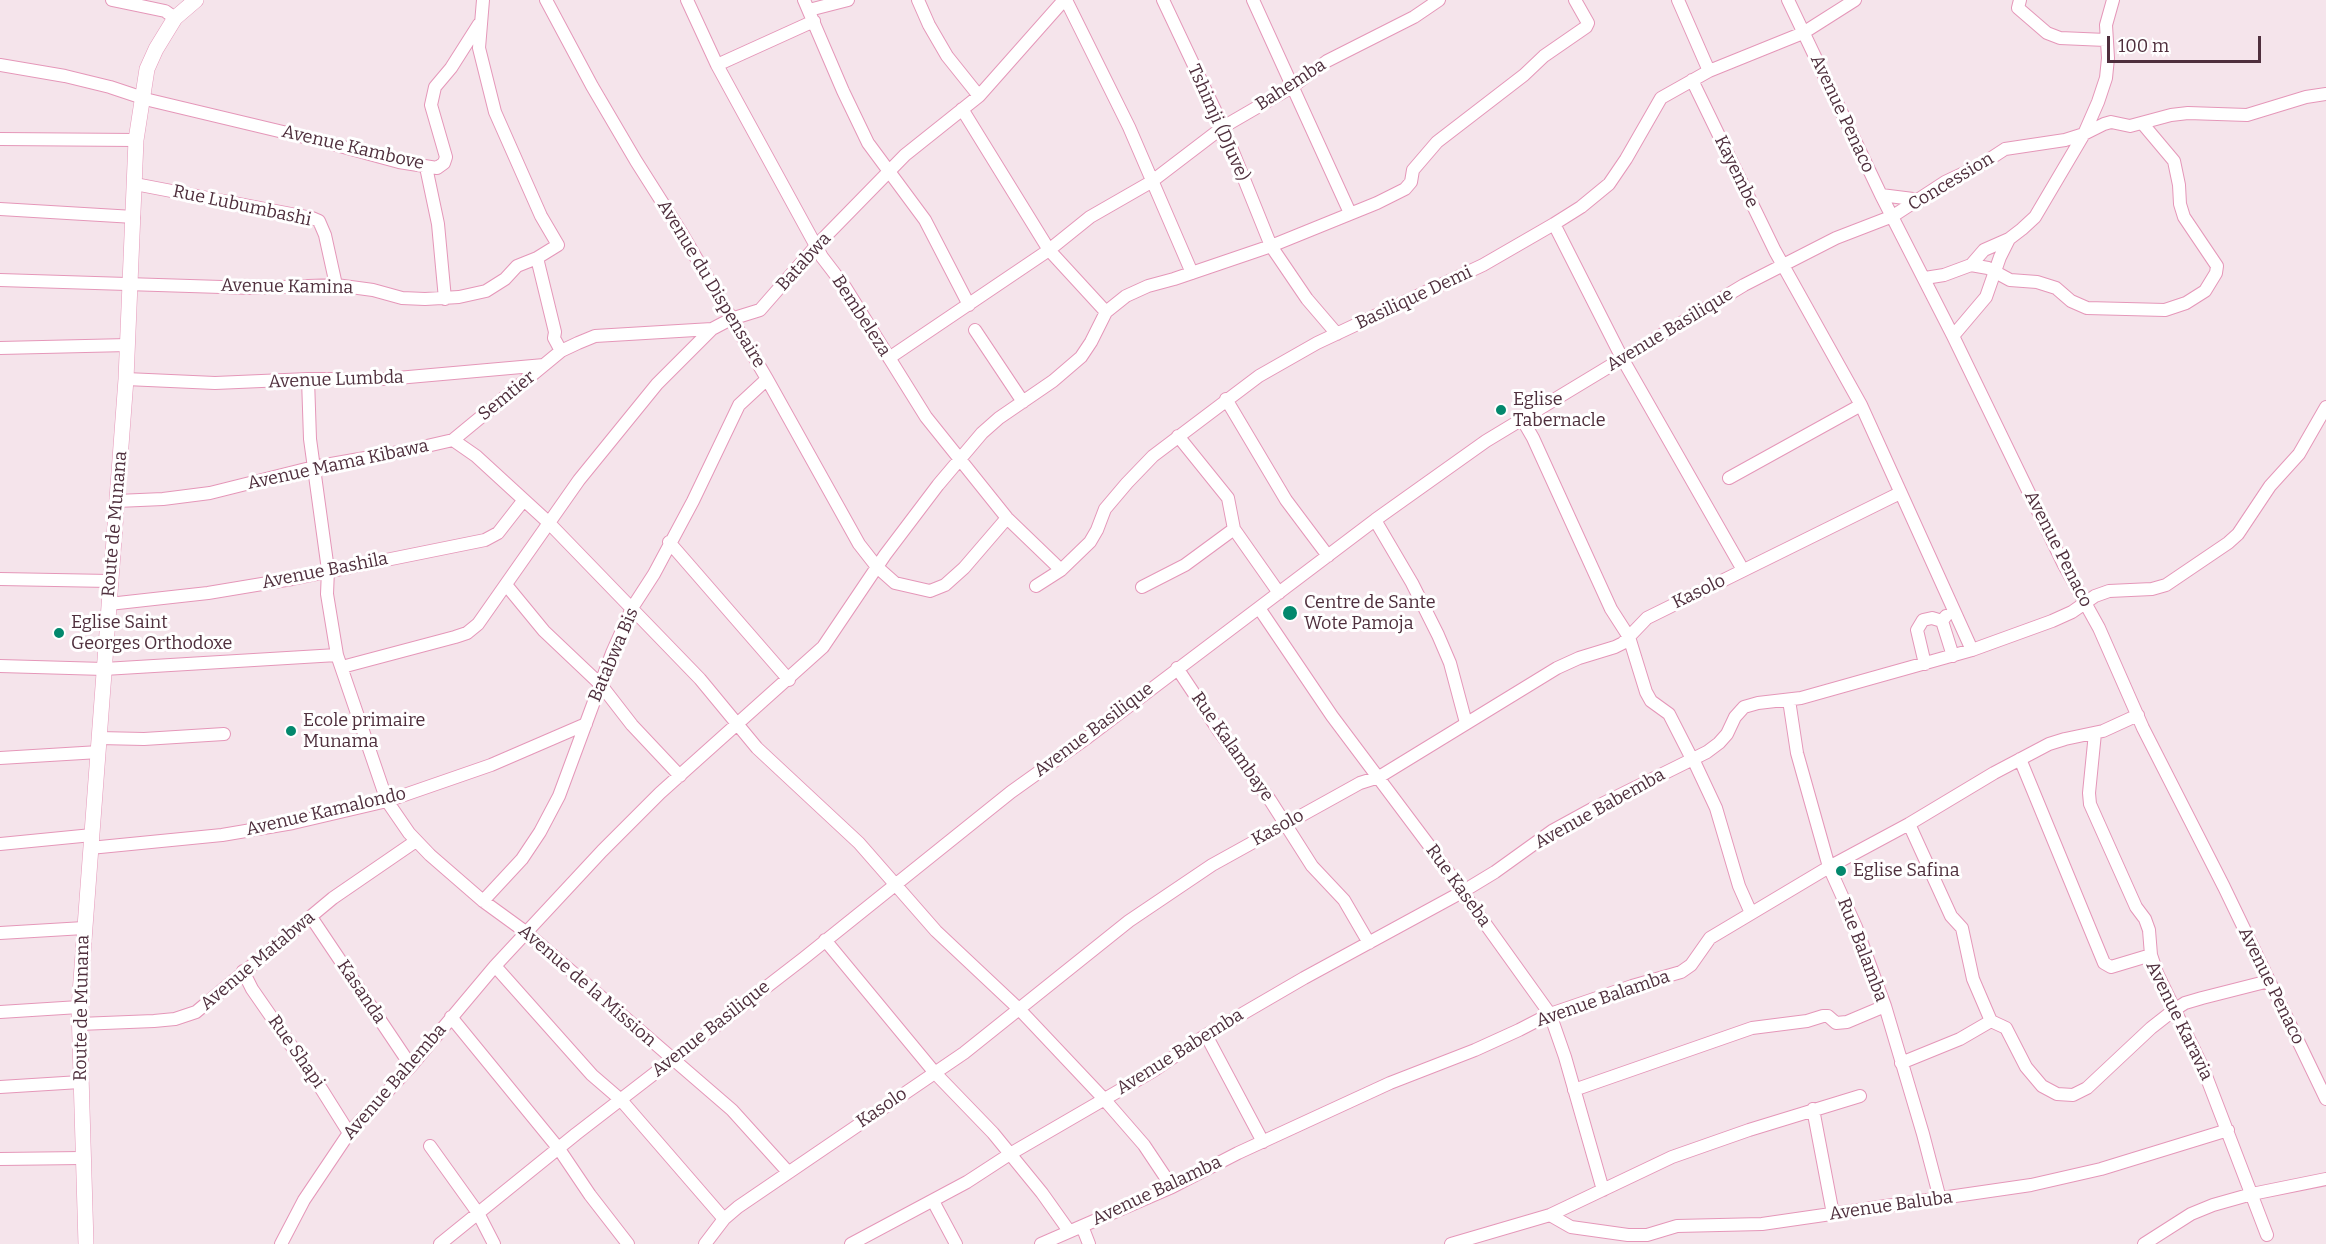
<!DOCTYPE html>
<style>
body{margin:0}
#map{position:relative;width:2326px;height:1244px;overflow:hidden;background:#f5e4eb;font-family:Bitter,serif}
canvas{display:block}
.scale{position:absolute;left:2107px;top:36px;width:154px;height:27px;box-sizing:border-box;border:3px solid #4f2f3d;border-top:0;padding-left:8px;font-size:18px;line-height:21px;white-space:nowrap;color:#4f2f3d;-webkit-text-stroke:4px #fff;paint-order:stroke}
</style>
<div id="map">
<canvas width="2326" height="1244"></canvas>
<div class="scale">100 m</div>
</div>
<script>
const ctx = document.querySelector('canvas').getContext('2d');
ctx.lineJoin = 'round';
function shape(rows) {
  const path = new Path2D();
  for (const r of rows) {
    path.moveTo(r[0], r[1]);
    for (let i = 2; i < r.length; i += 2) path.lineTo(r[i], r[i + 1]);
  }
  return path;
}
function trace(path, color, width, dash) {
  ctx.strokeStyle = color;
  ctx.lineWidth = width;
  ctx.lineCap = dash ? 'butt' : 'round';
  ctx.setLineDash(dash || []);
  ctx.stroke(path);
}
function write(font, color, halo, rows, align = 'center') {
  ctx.font = font + ' Bitter,serif';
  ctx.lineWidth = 6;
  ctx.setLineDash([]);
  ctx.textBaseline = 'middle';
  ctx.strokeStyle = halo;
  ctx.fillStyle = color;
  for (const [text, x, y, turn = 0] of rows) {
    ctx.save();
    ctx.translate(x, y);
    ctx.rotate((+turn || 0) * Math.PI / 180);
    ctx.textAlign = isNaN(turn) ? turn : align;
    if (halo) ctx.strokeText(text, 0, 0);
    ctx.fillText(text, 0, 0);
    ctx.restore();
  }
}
const minor = shape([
 [112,0,165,11,175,18],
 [546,0,592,86,636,161,681,232,767,379,859,544,877,567,895,583,930,591,945,585,964,568,1007,518],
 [687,0,717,65,822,257,845,287,926,417,1007,518,1061,570],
 [804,0,843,91,868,143,925,220,969,305],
 [918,0,929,25,947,56,979,96],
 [1066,0,1129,127,1192,273],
 [1163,0,1223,127,1271,246,1307,299,1337,334],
 [1253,0,1350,213],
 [1678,0,1709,71],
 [1788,0,1881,195,1953,336,2063,563,2099,628,2143,728,2224,887,2326,1099],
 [2020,0,2018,8,2047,33,2060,38,2106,40],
 [809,10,848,0],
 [0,65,65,76,110,87,149,100,325,142,399,162,437,168,444,163,446,157,431,105,435,87,451,68,479,24],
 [717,65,814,21],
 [1692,80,1775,251,1861,405,1972,650],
 [962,109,1049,250,1106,312],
 [0,139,136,140],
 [426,167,438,224,445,299],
 [135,184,312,218,319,221,325,235,336,285],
 [1881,195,1921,200],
 [0,209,134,217],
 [1554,224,1622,358,1743,570],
 [537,258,555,332,554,338,561,351],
 [1971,265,1988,268,2010,280,2037,282,2056,288,2071,301,2087,308,2165,310,2186,303,2205,291,2216,273,2217,266,2184,217,2180,204,2179,185,2174,161,2142,123],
 [1925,278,1944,275,1971,265,1984,250,2009,239,2022,229,2035,217,2084,134,2104,124,2111,122,2130,126,2171,115,2188,113,2247,115,2306,97,2326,94],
 [0,280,253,288,336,285,373,290,402,298,425,299,459,297,486,291,505,279,517,266,537,258,558,245,541,216,495,112,479,48,483,0],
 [975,330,1023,402],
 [1953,336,1986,297,2000,257,2009,239],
 [0,348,128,345],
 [889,358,1049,250,1090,217,1151,182,1223,127,1292,87,1327,61,1414,17,1439,0],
 [126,379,215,383,308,379,386,379,544,365],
 [308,379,310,439,328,570,327,594,337,655,387,801,409,833,430,855,483,901,527,933,732,1110,788,1172],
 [1226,399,1286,500,1328,556],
 [1522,419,1533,438,1611,609,1629,637,1646,692,1651,701,1669,714,1692,759],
 [1178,436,1228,498,1234,529,1279,593],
 [453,440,561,351,578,343,595,336,712,329],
 [1729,478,1861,405],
 [117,501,163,499,210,493,314,467,405,451,453,440,476,456,548,522,700,679,757,748,859,843,936,931,1020,1010,1104,1099,1144,1145,1172,1187],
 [1375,520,1412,583,1438,635,1450,663,1466,723],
 [669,542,789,680],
 [0,579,110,581],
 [507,586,544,631,601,685,632,725,680,776],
 [1036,586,1061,570,1090,542,1097,530,1105,509,1127,483,1153,456,1259,376,1317,343,1483,265,1554,224,1581,207,1609,184,1626,159,1661,98,1709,71,1803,33,1855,0],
 [1142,587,1185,565,1234,529],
 [109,604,208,593,292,579,485,540,498,533,523,501],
 [1259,608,1332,716,1431,848,1550,1014,1565,1057,1603,1190],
 [1946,616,1942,621,1953,656],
 [1925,664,1917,630,1923,620,1932,618,1942,621],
 [0,666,104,669,337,655],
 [342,667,455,637,467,633,478,624,579,480,657,384,712,329,731,319,760,310,816,246,905,155,979,96,1064,0],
 [1177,668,1219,731,1270,800,1312,866,1344,900,1369,943],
 [1789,700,1797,753,1829,867,1856,927,1885,1006,1923,1134,1940,1199],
 [2095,733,2089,793,2090,804,2136,907,2145,919,2149,930,2151,955],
 [99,738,144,739,224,734],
 [0,758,99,752],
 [1693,759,1716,808,1739,886,1751,913],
 [2020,759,2104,963,2111,967,2151,955,2157,973,2203,1068,2267,1235],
 [1909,824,1951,916,1962,928,1973,979,1991,1021],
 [0,844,92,835],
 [90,848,222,835,293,823,387,801,491,765,586,724],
 [483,901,522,859,540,832,559,796,612,653,632,608,654,574,693,501,739,405,767,379],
 [311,917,411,1066],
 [0,933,84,928],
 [825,940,935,1073,993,1133,1042,1193,1069,1231],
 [495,966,592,1075,621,1100,724,1219],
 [243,971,252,989,322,1090,349,1133],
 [0,1012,79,1007],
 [451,1017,559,1149,590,1195,628,1244],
 [79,1024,154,1021,175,1019,196,1012,333,898,416,841],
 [1206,1035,1263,1142],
 [1901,1063,1960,1039,1991,1021,2006,1028,2026,1067,2042,1086,2057,1094,2073,1095,2087,1088,2151,1028,2174,1010,2185,1003,2202,998,2269,981],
 [0,1087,80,1082],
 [1574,1090,1752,1028,1807,1021,1823,1016,1828,1016,1836,1023,1847,1022,1885,1006],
 [1813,1109,1833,1214],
 [430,1146,478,1213,494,1244],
 [0,1159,82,1158],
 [933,1201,956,1244],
 [1550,1215,1571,1227,1628,1235,1647,1235,1677,1226,1762,1224,2031,1185,2101,1169,2228,1130],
 [1082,1226,1089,1244],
 [281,1244,304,1200,349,1133,411,1066,495,966,602,851,660,793,823,647,885,555,938,485,982,433,999,418,1053,381,1081,357,1091,342,1106,312,1126,296,1148,286,1174,279,1271,246,1377,203,1405,189,1411,182,1413,170,1437,142,1524,75,1544,56,1586,27,1588,23,1575,0],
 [440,1244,576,1134,804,958,1011,792,1088,737,1375,520,1486,441,1744,285,1836,238,1893,216,1945,182,1979,166,2005,149,2065,140,2084,134,2098,102,2106,78,2108,58,2106,25,2113,0],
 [705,1244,724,1219,738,1207,964,1053,1129,921,1212,865,1342,793,1360,783,1379,777,1557,668,1579,658,1615,647,1623,643,1647,618,1900,493],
 [851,1244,967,1182,1010,1154,1153,1071,1206,1035,1304,978,1462,892,1495,872,1552,831,1594,808,1707,752,1719,743,1727,734,1735,717,1744,707,1758,703,1801,698,1972,650,2052,621,2072,612,2095,596,2109,591,2152,589,2166,585,2228,543,2238,534,2270,486,2299,454,2326,407],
 [1041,1244,1172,1187,1238,1153,1390,1083,1475,1050,1519,1030,1550,1014,1632,986,1681,972,1691,965,1710,938,1829,867,1909,824,1994,773,2049,744,2065,739,2103,731,2138,715],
 [1451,1244,1550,1215,1672,1157,1749,1130,1860,1096],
 [2144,1244,2191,1214,2213,1205,2252,1194,2326,1179]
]);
const major = shape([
 [86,1244,79,1007,126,379,136,140,147,69,156,49,175,18,196,0]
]);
trace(minor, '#e597b9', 14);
trace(major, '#e597b9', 16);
trace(minor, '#fff', 12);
trace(major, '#fff', 15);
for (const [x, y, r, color] of [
 [1501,410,6,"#02886d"],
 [1290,613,8,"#02886d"],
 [59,633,6,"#02886d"],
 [291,731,6,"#02886d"],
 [1841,871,6,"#02886d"]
]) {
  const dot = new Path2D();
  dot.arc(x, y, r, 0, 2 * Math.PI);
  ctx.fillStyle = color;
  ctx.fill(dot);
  trace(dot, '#fff', 2);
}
write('18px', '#4f2f3d', '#fff', [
 ["Bahemba",1291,85,-33],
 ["Avenue Penaco",1842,114,65],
 ["Tshimji (DJuve)",1218,123,66],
 ["Avenue Kambove",353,148,13],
 ["Kayembe",1736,172,64],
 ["Concession",1951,182,-31],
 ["Rue Lubumbashi",242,206,12],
 ["Batabwa",804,262,-48],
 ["Avenue du Dispensaire",711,284,59],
 ["Avenue Kamina",287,287,1],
 ["Basilique Demi",1414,298,-25],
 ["Bembeleza",861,316,57],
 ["Avenue Basilique",1670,330,-31],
 ["Avenue Lumbda",336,380,-2],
 ["Semtier",507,396,-39],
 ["Avenue Mama Kibawa",338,465,-12],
 ["Route de Munana",115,524,-85],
 ["Avenue Penaco",2058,549,63],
 ["Avenue Bashila",325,571,-11],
 ["Kasolo",1699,592,-26],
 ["Batabwa Bis",614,655,-67],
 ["Avenue Basilique",1094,730,-37],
 ["Rue Kalambaye",1232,747,55],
 ["Avenue Babemba",1600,809,-29],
 ["Avenue Kamalondo",326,812,-13],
 ["Kasolo",1278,828,-29],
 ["Rue Kaseba",1458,886,54],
 ["Rue Balamba",1862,950,69],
 ["Avenue Matabwa",258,961,-40],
 ["Avenue de la Mission",587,986,41],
 ["Avenue Penaco",2271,986,64],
 ["Kasanda",361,992,56],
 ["Avenue Balamba",1603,999,-19],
 ["Route de Munana",82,1008,-89],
 ["Avenue Karavia",2179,1021,64],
 ["Avenue Basilique",711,1029,-38],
 ["Rue Shapi",296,1052,55],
 ["Avenue Babemba",1180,1052,-32],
 ["Avenue Bahemba",395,1082,-49],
 ["Kasolo",882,1108,-34],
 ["Avenue Balamba",1157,1191,-25],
 ["Avenue Baluba",1891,1206,-8]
]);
write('18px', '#4f2f3d', '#fff', [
 ["Eglise",1513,400],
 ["Tabernacle",1513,421],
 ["Centre de Sante",1304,603],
 ["Wote Pamoja",1304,624],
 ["Eglise Saint",71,623],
 ["Georges Orthodoxe",71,644],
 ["Ecole primaire",303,721],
 ["Munama",303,742],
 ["Eglise Safina",1853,871]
], 'left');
</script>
